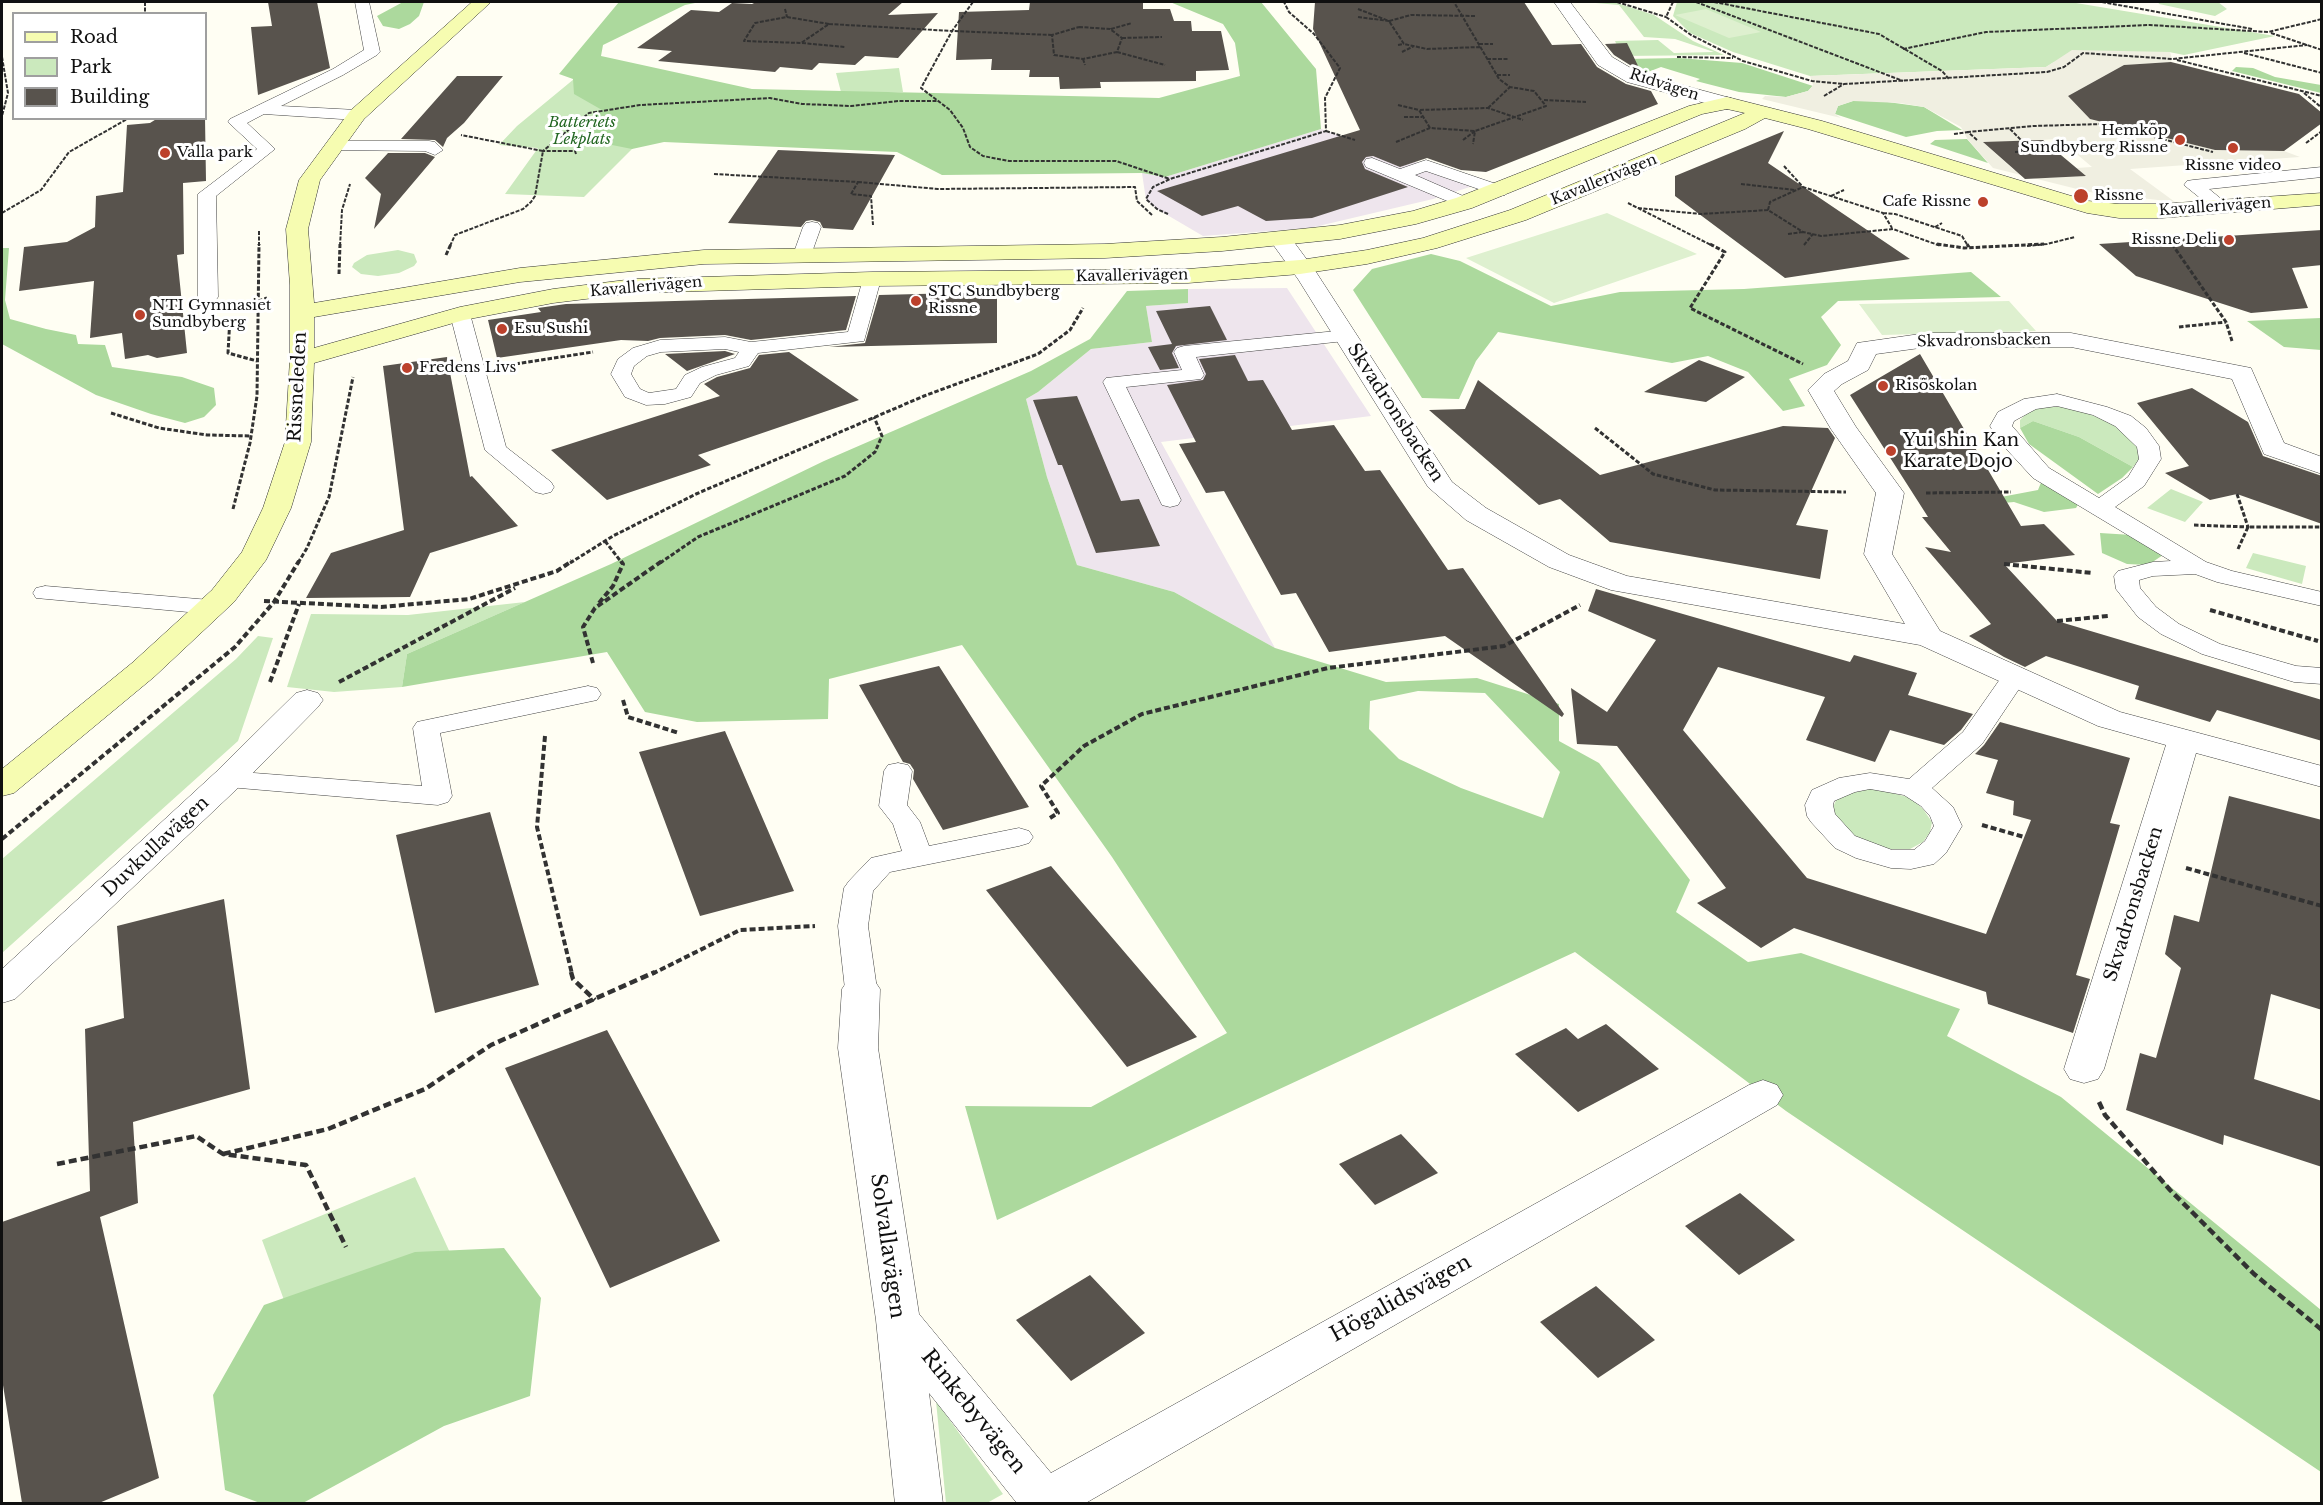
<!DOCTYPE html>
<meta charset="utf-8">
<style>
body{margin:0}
#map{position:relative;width:2323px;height:1505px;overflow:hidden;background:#fffef3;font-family:"Libre Baskerville",serif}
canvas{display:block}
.frame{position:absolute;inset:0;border:3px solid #101010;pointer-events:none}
.legend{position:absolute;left:12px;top:12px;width:195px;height:108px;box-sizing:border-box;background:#fff;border:2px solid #9f9f9f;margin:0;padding:8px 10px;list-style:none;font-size:18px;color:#101010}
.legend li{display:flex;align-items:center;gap:12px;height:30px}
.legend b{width:30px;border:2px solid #9f9f9f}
</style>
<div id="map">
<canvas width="2323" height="1505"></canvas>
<div class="frame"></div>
<ul class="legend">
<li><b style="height:8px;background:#f6fcb1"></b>Road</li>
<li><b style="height:16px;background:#cbe9bd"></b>Park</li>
<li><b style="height:16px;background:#58534d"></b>Building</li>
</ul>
</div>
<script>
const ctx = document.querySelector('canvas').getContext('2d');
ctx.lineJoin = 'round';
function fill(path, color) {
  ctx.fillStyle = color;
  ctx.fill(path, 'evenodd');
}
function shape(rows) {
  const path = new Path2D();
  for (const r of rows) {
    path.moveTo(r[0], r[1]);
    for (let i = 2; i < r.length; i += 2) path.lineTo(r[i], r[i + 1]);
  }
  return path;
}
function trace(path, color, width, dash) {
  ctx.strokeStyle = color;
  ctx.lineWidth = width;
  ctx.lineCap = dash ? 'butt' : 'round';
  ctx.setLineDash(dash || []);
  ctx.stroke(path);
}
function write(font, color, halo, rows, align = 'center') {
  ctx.font = font + ' "Libre Baskerville",serif';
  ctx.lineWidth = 6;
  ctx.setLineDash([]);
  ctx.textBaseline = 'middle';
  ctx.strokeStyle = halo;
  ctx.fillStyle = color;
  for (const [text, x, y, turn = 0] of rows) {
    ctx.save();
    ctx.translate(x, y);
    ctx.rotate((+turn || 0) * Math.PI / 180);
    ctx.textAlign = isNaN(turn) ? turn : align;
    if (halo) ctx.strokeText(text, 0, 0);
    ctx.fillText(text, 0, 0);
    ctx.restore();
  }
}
fill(shape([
 [1321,129,1479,184,1433,199,1310,228,1203,236,1157,209,1146,200,1142,173,1165,177],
 [1287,288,1371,416,1161,442,1275,648,1174,592,1077,565,1047,477,1026,399,1038,392,1091,349,1152,342,1146,306,1188,303,1188,289]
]), '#eee5ed');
fill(shape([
 [1584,2,1605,2,1617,3,1654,15,1693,41,1724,55,1622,56,1615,41,1658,40,1674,53,1714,52,1675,39,1644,37,1619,5],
 [1677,2,2070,2,2275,36,2184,55,2169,52,2054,62,2046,67,1810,76,1733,52,1690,33,1673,16],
 [2158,2,2218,2,2227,9,2215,16,2159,4],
 [899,68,903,92,841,92,836,73],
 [574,79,675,106,584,197,505,194,538,148,499,145,517,126],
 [398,250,414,254,417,262,414,266,399,273,378,276,361,274,352,267,354,263,367,255],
 [2042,407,2062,407,2082,411,2118,426,2140,449,2139,460,2133,467,2079,437,2033,421,2020,428,2020,420,2029,411],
 [2171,489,2203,502,2185,522,2147,508],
 [2253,553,2306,566,2302,584,2246,568],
 [525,602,407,654,402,687,334,692,287,687,311,614,408,615],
 [258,636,273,638,238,741,2,953,2,859,236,659],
 [1874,788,1911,798,1923,809,1932,822,1930,832,1923,842,1910,849,1888,849,1844,832,1832,818,1834,805,1838,796],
 [415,1177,477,1311,314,1382,262,1240],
 [936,1401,1003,1494,987,1503,946,1503]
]), '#cbe9bd');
fill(shape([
 [403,2,424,2,419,16,410,24,399,29,383,26,377,16],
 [619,2,700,2,685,5,603,45,601,56,752,89,1159,98,1240,76,1235,43,1223,24,1170,2,1261,2,1316,69,1321,129,1165,177,1142,173,942,175,897,152,664,142,632,149,582,139,602,110,574,94,573,79,559,74],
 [1679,58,1742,63,1813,86,1808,91,1786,97,1739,92,1696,81,1700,79,1661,67,1648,72,1626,59],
 [2236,67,2253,68,2275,77,2321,85,2321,93,2232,71],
 [1873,100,1924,107,1962,130,1937,131,1906,137,1835,114,1838,106,1853,101],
 [1967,139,1988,163,1930,144,1935,140],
 [2,248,9,248,5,300,10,319,46,329,76,335,78,344,105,345,112,367,182,377,214,388,216,405,204,417,185,423,151,414,96,395,2,344],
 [1431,254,1460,261,1551,306,1620,292,1744,289,1971,272,2001,297,1838,301,1821,317,1841,345,1827,365,1789,379,1805,406,1783,411,1748,372,1708,356,1672,363,1498,332,1476,361,1459,399,1422,398,1353,290,1372,269],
 [1188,289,1188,303,1146,306,1152,342,1091,349,1038,392,1026,399,1047,477,1077,565,1174,592,1275,648,1386,682,1477,678,1559,704,1559,741,1599,763,1690,880,1676,912,1748,962,1801,953,1960,1009,1947,1036,2061,1097,2321,1310,2321,1472,1786,1111,1575,952,997,1220,965,1106,1091,1107,1227,1033,1112,857,962,645,829,679,828,719,697,722,645,712,607,652,402,687,407,654,611,564,824,461,1031,371,1090,339,1127,291],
 [1418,691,1485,693,1560,772,1543,818,1461,788,1399,759,1369,729,1370,701],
 [2321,318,2321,350,2284,347,2247,321],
 [2033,421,2079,437,2133,467,2122,478,2098,494,2029,444,2020,428],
 [2042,480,2080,501,2076,508,2044,512,2014,502,1992,504,2001,497,2038,490],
 [2100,533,2132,535,2163,555,2148,565,2127,564,2102,553],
 [504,1248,541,1298,530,1396,444,1426,303,1503,260,1503,225,1490,213,1395,264,1305,415,1252]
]), '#acd99d');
fill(shape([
 [1706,9,1761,32,1729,38,1675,15],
 [1607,213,1697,254,1554,303,1466,258],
 [2009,301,2036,331,1882,335,1859,304]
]), '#def0cf');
fill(shape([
 [2072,50,2170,52,2172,59,2171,62,2124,65,2068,96,2090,119,2215,150,2284,151,2300,157,2130,169,2175,202,2089,192,1993,168,1968,140,1961,127,1924,107,1900,103,1853,101,1838,106,1835,114,1841,118,1762,99,1765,96,1786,97,1808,91,1813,85,1810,76,2046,67],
 [2059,139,2092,167,2076,168,2085,176,2041,178,2032,169,2014,170,1984,143]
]), '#f0efe1');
fill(shape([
 [268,2,317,2,330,68,258,95,251,27,272,26],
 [756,2,903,2,888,15,938,13,898,58,865,56,855,65,819,63,812,70,780,67,775,72,658,61,672,51,637,48,691,10,719,12,732,3,752,4],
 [1030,2,1143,2,1143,9,1170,9,1174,21,1191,21,1192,31,1221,31,1229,70,1196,71,1196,81,1100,82,1101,88,1060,89,1059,77,1029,77,1030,70,991,70,992,59,956,60,959,12,1029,10],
 [1315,2,1524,2,1552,45,1581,44,1597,67,1626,84,1651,91,1658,104,1486,172,1461,170,1427,158,1400,167,1373,156,1366,157,1362,162,1365,169,1408,187,1312,218,1266,221,1238,206,1202,216,1157,191,1360,130,1313,29],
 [1627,43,1641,72,1614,55,1605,44],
 [2171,62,2299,94,2322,113,2322,123,2284,151,2215,150,2090,119,2068,96,2124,65],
 [457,76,503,76,464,123,447,138,443,147,435,140,401,139],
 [158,118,205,118,206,181,183,183,184,254,177,255,187,353,157,358,148,355,125,359,122,333,90,338,94,281,19,291,24,247,67,242,95,227,96,196,123,192,127,125,150,123],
 [1784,131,1768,163,1910,259,1785,278,1675,196,1675,176],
 [2043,140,2086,176,2025,179,1983,142],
 [778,150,895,155,853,230,823,228,820,222,812,220,806,221,801,227,728,223],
 [388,153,425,153,435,157,374,229,381,194,365,178],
 [2322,230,2322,265,2292,268,2308,308,2251,313,2136,276,2099,244],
 [997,292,997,343,829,347,865,343,879,295],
 [856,296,846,330,751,340,725,335,660,338,648,341,621,340,497,358,488,320,541,312,538,308,566,304],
 [1210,306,1227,340,1176,346,1172,353,1179,368,1160,370,1148,347,1172,344,1156,311],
 [725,351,735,354,687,371,665,354],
 [789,352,859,400,698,455,711,465,607,500,551,450,720,396,704,384,717,377,750,368,759,355],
 [1920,354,2021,526,2044,524,2075,555,2004,564,2057,621,2322,700,2322,741,2217,710,2210,722,2135,699,2139,686,2046,656,2025,667,2004,657,1969,636,1991,624,1925,547,1951,552,1922,517,1928,517,1850,395],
 [1235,355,1248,381,1263,380,1292,430,1334,425,1365,471,1380,470,1448,570,1463,568,1564,714,1562,717,1445,636,1329,652,1296,593,1281,595,1224,491,1206,493,1179,444,1196,442,1167,385,1203,380,1206,374,1199,359],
 [447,357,470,477,472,476,518,526,430,553,410,597,306,598,331,553,404,530,383,366],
 [1699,360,1745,377,1706,402,1644,392],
 [1478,380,1600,475,1783,426,1828,428,1835,438,1796,525,1828,530,1820,579,1610,542,1560,499,1539,505,1429,410,1465,409],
 [2192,388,2248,422,2263,456,2322,476,2322,524,2237,494,2210,500,2165,473,2189,466,2137,403],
 [1077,396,1121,501,1139,499,1160,546,1096,553,1062,465,1058,465,1033,400],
 [1596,589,1850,662,1854,655,1917,673,1908,695,1973,714,1961,730,1944,745,1890,730,1875,762,1806,740,1825,697,1718,667,1683,730,1807,878,1986,934,2031,820,2013,815,2014,801,1986,793,1998,760,1975,754,1984,745,2000,722,2130,758,2110,823,2120,825,2076,975,2090,979,2073,1033,1988,1004,1986,992,1794,928,1761,948,1697,903,1726,888,1617,746,1577,744,1571,688,1607,712,1656,640,1588,611],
 [939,666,1029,807,943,830,913,779,914,770,910,764,903,762,859,685],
 [725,731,794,891,700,916,639,752],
 [2229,796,2322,820,2322,1010,2271,994,2254,1079,2322,1101,2322,1167,2224,1135,2223,1145,2126,1110,2140,1053,2156,1058,2181,968,2165,954,2174,915,2199,922],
 [490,812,539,985,435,1013,396,835],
 [1051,866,1197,1037,1127,1067,986,890],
 [224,899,250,1089,133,1122,138,1203,100,1217,159,1478,99,1503,22,1503,2,1379,2,1222,90,1191,85,1029,124,1018,117,926],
 [1606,1024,1659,1069,1578,1112,1515,1054,1566,1028,1578,1039],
 [607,1030,720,1241,610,1288,505,1068],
 [1401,1134,1438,1173,1375,1205,1339,1164],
 [1740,1193,1795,1240,1739,1275,1685,1226],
 [1090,1275,1145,1333,1071,1381,1016,1320],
 [1596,1286,1655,1340,1598,1378,1540,1322]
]), '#58534d');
const lane = shape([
 [355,2,369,2,380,52,377,55,343,75,281,106,357,110,365,115,357,120,264,114,247,123,275,149,216,196,218,297,215,301,201,301,198,297,198,194,257,149,228,122,230,119,333,69,364,50,355,2],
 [335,141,429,141,435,142,443,150,435,155,425,151,329,150,327,146,329,142,335,141],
 [1372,158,1400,169,1426,160,1505,187,1508,191,1505,195,1499,196,1426,171,1415,175,1470,199,1473,203,1470,207,1464,208,1366,167,1364,163,1366,159,1372,158],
 [2322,167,2322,177,2209,189,2230,206,2227,210,2221,211,2215,210,2184,185,2187,181,2193,180,2322,167],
 [812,222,818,223,821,227,811,255,809,259,802,261,795,259,793,255,803,227,806,223,812,222],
 [872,273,879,275,881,279,864,341,758,353,749,366,716,375,700,383,691,397,665,404,646,405,625,397,611,374,618,359,633,348,660,340,725,337,751,342,848,332,863,279,865,275,872,273],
 [725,349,739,352,735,358,702,367,685,375,676,389,649,393,640,389,631,374,634,366,647,356,661,352,725,349],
 [460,308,467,310,470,314,506,447,551,482,554,487,551,492,543,494,535,492,485,450,450,314,453,310,460,308],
 [1347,330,1354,332,1357,336,1354,340,1196,357,1204,375,1201,379,1126,387,1181,500,1178,505,1170,507,1162,505,1103,382,1106,378,1182,370,1174,352,1177,348,1184,346,1347,330],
 [2057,394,2107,407,2131,416,2146,428,2159,446,2161,459,2144,486,2115,507,2206,562,2232,571,2322,592,2322,606,2217,582,2195,574,2153,576,2139,580,2140,588,2156,607,2179,624,2220,644,2296,666,2322,668,2322,684,2294,682,2202,654,2161,634,2138,617,2116,589,2114,576,2118,571,2153,562,2171,561,2033,478,1998,440,1990,426,1998,412,2024,399,2057,394],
 [2057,406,2093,415,2115,426,2137,447,2139,459,2128,477,2099,498,2049,468,2012,426,2014,421,2036,409,2057,406],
 [45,586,210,600,219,602,222,607,219,612,210,614,36,598,33,593,36,588,45,586],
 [2014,669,2023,672,2027,677,1982,744,1932,788,1953,807,1962,826,1946,853,1934,864,1911,869,1891,868,1856,858,1835,848,1811,822,1807,816,1805,805,1812,790,1839,778,1870,773,1909,779,1963,732,2005,672,2014,669],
 [1870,789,1904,795,1921,806,1930,816,1934,826,1925,841,1914,850,1892,850,1855,836,1835,814,1833,805,1834,801,1855,792,1870,789],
 [588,686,597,688,601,694,597,700,440,733,452,796,448,802,438,805,228,787,218,785,214,779,218,773,228,771,422,786,413,728,417,722,588,686],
 [898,763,908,765,912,771,907,805,920,822,929,846,1019,828,1029,831,1033,837,1029,843,1019,846,890,872,873,891,868,926,877,989,872,997,861,1000,850,997,845,989,838,926,844,888,849,881,871,858,902,851,893,824,879,806,884,771,888,765,898,763]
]);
const street = shape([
 [1554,2,1570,2,1612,57,1641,74,1734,99,1737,103,1734,107,1727,109,1627,82,1598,65,1554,2],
 [1280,232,1288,234,1316,272,1452,482,1486,508,1569,555,1627,576,1905,624,1864,554,1876,493,1831,429,1808,390,1824,374,1848,361,1857,343,1927,333,2071,333,2251,368,2284,443,2322,457,2322,474,2264,454,2232,379,2071,347,1927,347,1876,354,1868,370,1842,384,1834,391,1856,427,1904,493,1892,554,1940,631,2120,712,2322,766,2322,787,2196,753,2104,1069,2098,1079,2084,1083,2070,1079,2064,1069,2166,745,2098,726,1920,645,1611,590,1549,567,1466,520,1428,487,1298,279,1269,239,1272,234,1280,232],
 [307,690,318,693,323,700,318,707,240,786,15,999,2,1003,2,969,216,772,296,693,307,690],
 [861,976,874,980,880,989,878,1048,919,1314,1051,1473,1749,1085,1763,1080,1777,1085,1783,1095,1777,1105,1084,1504,1015,1504,1016,1502,929,1393,943,1504,895,1504,876,1320,838,1048,842,989,848,980,861,976]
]);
const secondary = shape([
 [472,2,491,2,364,119,320,180,308,229,314,303,520,268,704,250,1105,244,1222,237,1340,225,1413,211,1456,198,1689,106,1727,97,1822,121,2088,201,2119,204,2161,204,2322,193,2322,205,2161,218,2119,218,2087,213,1808,129,1765,118,1745,129,1526,220,1437,248,1367,264,1300,274,1188,283,872,286,634,293,553,303,464,320,314,363,311,442,291,508,266,560,234,602,154,677,14,793,2,796,2,769,132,663,212,590,242,552,263,508,285,442,290,359,290,285,286,229,299,180,350,111,472,2],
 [1727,109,1745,113,1510,210,1423,238,1367,250,1300,260,1188,269,872,272,634,279,553,289,460,307,314,348,314,317,520,282,704,264,1105,258,1222,251,1340,239,1416,224,1472,208,1702,114,1727,109]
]);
trace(lane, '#434343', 1);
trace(street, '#434343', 1);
trace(secondary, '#323232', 1);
trace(shape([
 [145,2,145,14],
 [973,2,952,31,1052,35],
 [1617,2,1666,17],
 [1673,2,1666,17,1691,35,1743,61,1812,81,1844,84,2047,72,2064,67,2083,53,2172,59,2307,45],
 [1696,2,1903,81],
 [1714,2,1879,34,1942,71,1949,79],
 [2102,2,2252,29],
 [785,9,787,17],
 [1358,9,1389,21,1358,17],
 [1475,16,1411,15,1389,21,1404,44,1427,49,1480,47],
 [787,17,829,24,801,43,744,41,755,23,787,17],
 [829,24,952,31,921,88,950,110,963,128,970,147,983,156,1009,161,1116,161,1170,179],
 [1079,27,1110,29,1122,38,1117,52,1083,59,1054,55,1052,35,1079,27],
 [1111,29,1132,23],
 [2271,33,2322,50],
 [1122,38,1162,37],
 [802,43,845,47],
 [1479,44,1493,44],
 [1398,45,1404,44],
 [1903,49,1986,32,2150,25,2268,32,2322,19],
 [1117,52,1165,65],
 [1402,52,1414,46],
 [2244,53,2322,73],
 [2,57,8,93,2,116],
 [1677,57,1733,58],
 [1083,59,1085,65],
 [1487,59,1509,59],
 [2177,60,2322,96],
 [1497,75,1510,75],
 [2304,93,2322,108],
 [1824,96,1844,84],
 [1544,100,1586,102],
 [1398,105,1419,110],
 [1488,108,1510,87],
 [1404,117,1422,117],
 [1430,128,1419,110,1488,108,1523,120],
 [2010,129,2032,151],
 [1326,131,1355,140],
 [1954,134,1968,132],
 [1463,140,1475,131,1473,144],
 [1977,140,1968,132,2033,126,2103,124,2213,152],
 [1396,142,1430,128,1475,131,1546,106,1534,91,1510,87,1499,79,1454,2],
 [2306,143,2322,131],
 [2015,152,2050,150],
 [576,154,575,151,543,151,589,113,640,105,770,98,802,104,851,106,899,101,937,101],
 [1784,166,1803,187],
 [714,174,858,182,851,194,871,196,873,225],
 [858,182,938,189,1135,187,1137,201,1153,216],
 [1741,184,1795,190],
 [1831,196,1844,190],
 [1628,203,1713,246],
 [1638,208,1701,214,1768,210,1803,232,1821,236,1893,229,1941,246],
 [1768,210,1770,202,1803,187,1883,213,1892,228],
 [2,213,41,190,69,152,129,118],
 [1883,213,1895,214,1962,236,1968,246],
 [1168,214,1157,209,1146,199,1153,187,1170,179,1326,131,1325,98,1340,68,1314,34,1289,12,1284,2],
 [1935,227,1942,223],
 [1788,234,1803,232],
 [2170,241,2173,246],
 [1804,245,1813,234],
 [259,246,259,231],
 [340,246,342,210,350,184],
 [450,246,455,235,523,209,531,202,535,196,543,151,461,135],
 [2027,246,2047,244,2075,237]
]), '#323232', 2, [4, 1.5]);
trace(shape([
 [1710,244,1725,252,1690,308,1803,364],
 [1937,244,1964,248,2044,244],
 [1967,244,1969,247],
 [2172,244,2226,322,2232,341],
 [446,255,451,244],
 [339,274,340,244],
 [240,308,267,298],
 [230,317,228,353,257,361],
 [2179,327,2226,322],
 [509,365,593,352],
 [111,413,159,428,207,435,251,436],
 [1595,428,1653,474,1715,490,1846,492],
 [1926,493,2011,492],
 [233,509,250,443,257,396,259,244],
 [2194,525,2248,527,2237,494],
 [605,541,622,563],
 [2238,549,2248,527,2322,527],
 [298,563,307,548,329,497,353,377],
 [570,563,613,536,696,494,924,396,1038,354,1070,330,1083,308],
 [660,563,698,537,845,476,875,452,882,436,874,417]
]), '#323232', 3, [4.5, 2]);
trace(shape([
 [2004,564,2092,573],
 [264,601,381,607,469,599,557,571,572,561],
 [599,603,613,586,623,564,621,561],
 [2210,610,2318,641],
 [2057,621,2108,616],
 [593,663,583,627,595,608,662,561],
 [270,682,299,604],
 [339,682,515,588],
 [623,700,628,717,679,733],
 [545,736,537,827,572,974],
 [1050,818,1058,813,1041,786,1084,746,1142,714,1328,668,1504,646,1580,605],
 [1982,825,2024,837],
 [2,839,235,647,274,602,299,561],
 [2186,868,2322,906],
 [652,974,740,930,815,926]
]), '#323232', 4, [6, 3]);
trace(shape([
 [571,972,573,979,595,1000],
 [2099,1102,2105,1115,2170,1190,2254,1274,2322,1330],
 [223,1154,328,1129,425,1089,491,1045,655,972],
 [57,1164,196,1136,223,1154,306,1165,346,1247]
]), '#323232', 4.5, [8, 4]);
fill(lane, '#fff');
fill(street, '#fff');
fill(secondary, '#f6fcb1');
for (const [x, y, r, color] of [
 [2180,140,6,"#bc412c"],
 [2233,148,6,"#bc412c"],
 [165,153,6,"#bc412c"],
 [2081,196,8,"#bc412c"],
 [1983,202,6,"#bc412c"],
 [2229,240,6,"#bc412c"],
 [916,301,6,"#bc412c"],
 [140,315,6,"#bc412c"],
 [502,329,6,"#bc412c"],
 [407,368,6,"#bc412c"],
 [1883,386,6,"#bc412c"],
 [1891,451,6,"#bc412c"]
]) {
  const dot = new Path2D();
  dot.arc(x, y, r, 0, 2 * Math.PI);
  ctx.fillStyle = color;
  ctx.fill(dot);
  trace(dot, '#fff', 2);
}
write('15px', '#101010', '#fff', [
 ["Ridvägen",1664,85,18],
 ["Kavallerivägen",1604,180,-22],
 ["Kavallerivägen",2215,207,-4],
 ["Kavallerivägen",1132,276,-1],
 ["Kavallerivägen",646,287,-5],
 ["Skvadronsbacken",1984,341,-1]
]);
write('italic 15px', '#226621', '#fff', [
 ["Batteriets",582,123],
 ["Lekplats",582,140]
]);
write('15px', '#101010', '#fff', [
 ["Hemköp",2168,131,"right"],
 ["Sundbyberg Rissne",2168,148,"right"],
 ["Valla park",177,153],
 ["Rissne video",2233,166,"center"],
 ["Rissne",2094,196],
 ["Cafe Rissne",1971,202,"right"],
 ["Rissne Deli",2217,240,"right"],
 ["STC Sundbyberg",928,292],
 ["Rissne",928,309],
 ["NTI Gymnasiet",152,306],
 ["Sundbyberg",152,323],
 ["Esu Sushi",514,329],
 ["Fredens Livs",419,368],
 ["Risöskolan",1895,386]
], 'left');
write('18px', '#101010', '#fff', [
 ["Rissneleden",298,387,-87],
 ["Skvadronsbacken",1395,413,57],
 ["Duvkullavägen",156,847,-43],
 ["Skvadronsbacken",2134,904,-73]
]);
write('18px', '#101010', '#fff', [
 ["Yui shin Kan",1903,441],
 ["Karate Dojo",1903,462]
], 'left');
write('21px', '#101010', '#fff', [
 ["Solvallavägen",887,1246,82],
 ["Högalidsvägen",1401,1299,-29],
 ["Rinkebyvägen",973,1412,51]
]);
</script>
